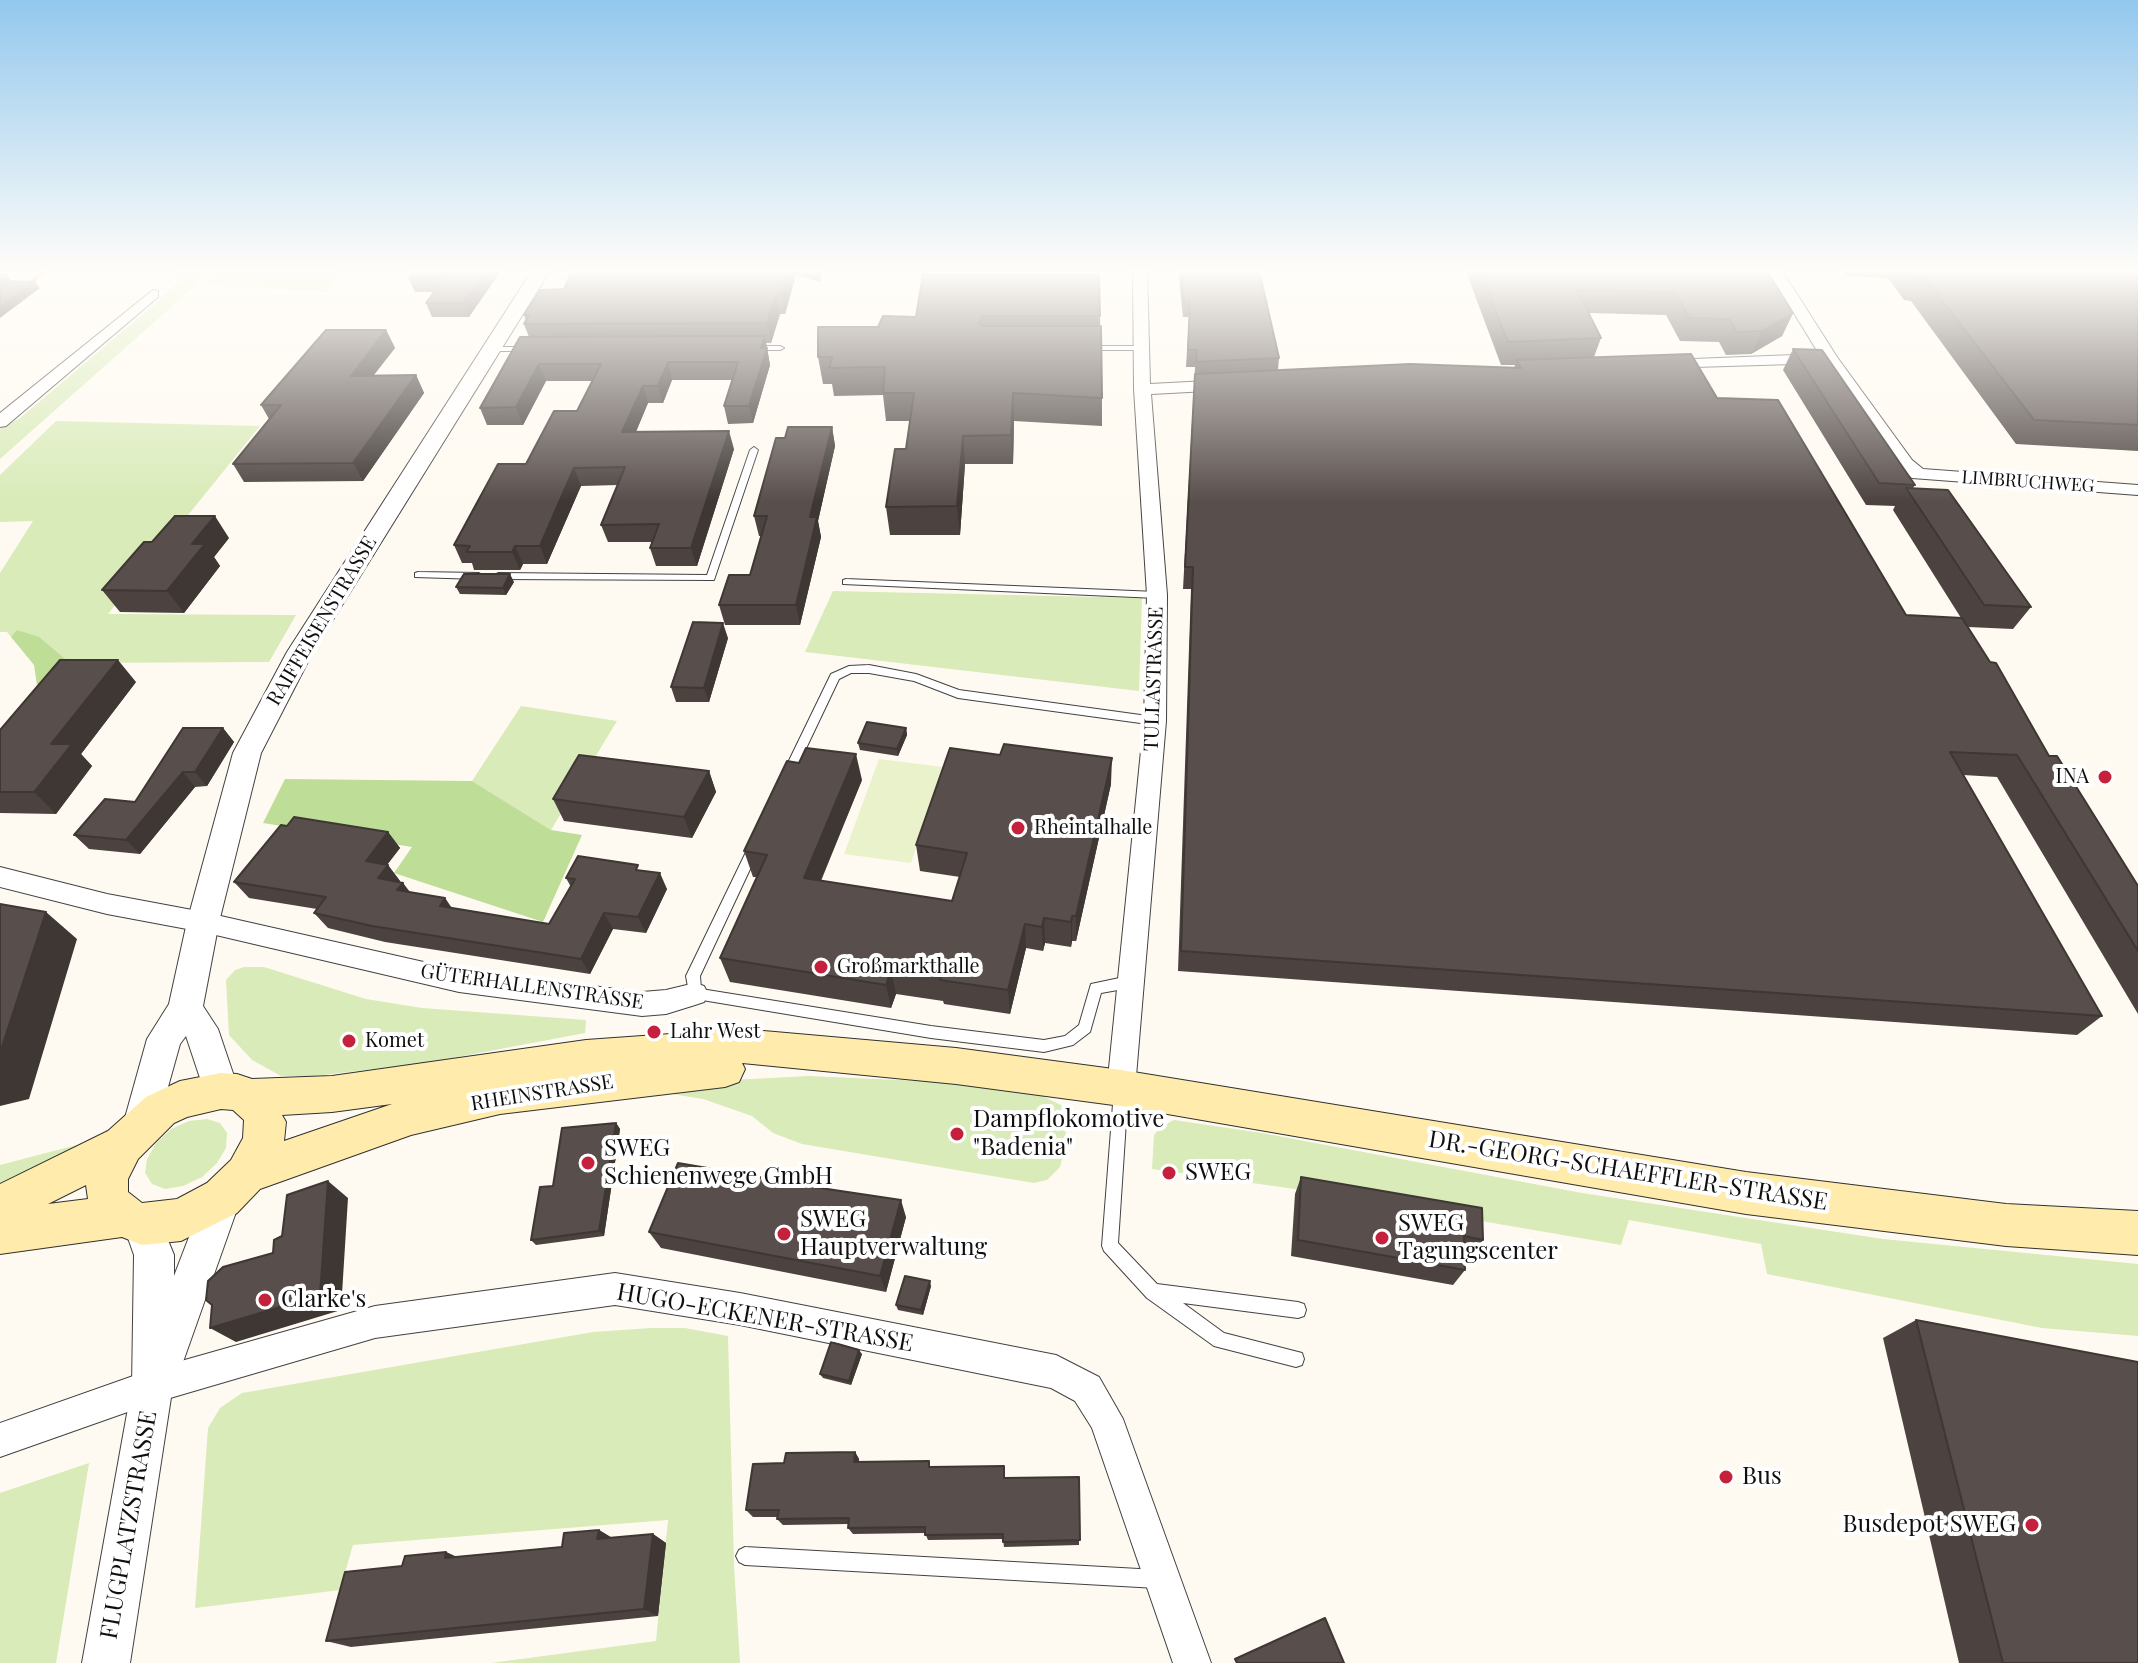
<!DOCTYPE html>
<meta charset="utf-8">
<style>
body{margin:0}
canvas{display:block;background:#fffaf1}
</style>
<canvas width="2138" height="1663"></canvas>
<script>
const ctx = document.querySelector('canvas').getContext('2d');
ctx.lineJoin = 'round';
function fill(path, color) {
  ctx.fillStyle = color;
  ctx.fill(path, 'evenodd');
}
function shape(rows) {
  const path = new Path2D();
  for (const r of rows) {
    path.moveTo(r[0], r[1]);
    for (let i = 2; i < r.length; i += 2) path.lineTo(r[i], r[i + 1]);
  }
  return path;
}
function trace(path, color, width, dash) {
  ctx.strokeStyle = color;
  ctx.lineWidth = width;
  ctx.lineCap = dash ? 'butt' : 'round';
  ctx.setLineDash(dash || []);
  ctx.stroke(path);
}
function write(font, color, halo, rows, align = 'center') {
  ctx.font = font + ' "Playfair Display",serif';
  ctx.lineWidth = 8;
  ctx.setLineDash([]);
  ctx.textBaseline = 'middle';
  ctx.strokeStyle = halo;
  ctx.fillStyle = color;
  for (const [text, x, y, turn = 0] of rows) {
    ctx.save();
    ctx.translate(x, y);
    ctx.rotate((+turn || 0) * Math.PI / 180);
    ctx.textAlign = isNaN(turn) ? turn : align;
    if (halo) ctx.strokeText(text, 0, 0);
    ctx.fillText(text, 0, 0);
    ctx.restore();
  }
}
fill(shape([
 [176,269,214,269,0,459,0,429,20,418,162,298,178,281],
 [223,269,330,269,339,277,328,292,206,284],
 [56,421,260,426,108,614,296,615,269,662,70,663,18,630,11,637,7,632,0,632,0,573,33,521,0,522,0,475],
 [833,591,1142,598,1139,691,805,652],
 [521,706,617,721,551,830,472,781],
 [244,967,264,967,366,999,422,1008,586,1020,585,1033,426,1063,314,1076,281,1076,252,1060,229,1035,226,980,235,970],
 [809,1076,944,1082,1042,1096,1067,1108,1065,1147,1060,1167,1047,1180,1034,1183,802,1144,773,1133,752,1116,703,1099,654,1091,654,1084],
 [207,1119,220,1123,227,1133,226,1148,217,1163,202,1177,183,1186,165,1189,152,1184,145,1173,147,1159,156,1143,171,1129,189,1121],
 [1174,1120,1262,1133,1582,1193,1883,1239,2138,1264,2138,1336,2042,1328,1767,1274,1761,1244,1629,1220,1621,1245,1295,1189,1152,1169,1154,1135,1160,1127],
 [92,1141,0,1189,0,1165],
 [651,1328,685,1328,728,1336,734,1566,740,1663,491,1663,656,1641,668,1520,353,1545,340,1590,195,1608,208,1428,220,1408,242,1393,593,1332],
 [89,1463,56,1663,0,1663,0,1493]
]), '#d9ebb8');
fill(shape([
 [17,630,39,637,70,663,38,692,34,665,11,637],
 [285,779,472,781,551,830,582,835,543,922,394,873,412,847,263,823]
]), '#bedd97');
fill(shape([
 [879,759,942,767,911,863,844,854]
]), '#e9f2cb');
const service = shape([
 [748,346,780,346,784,348,780,350,748,350,748,346],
 [1081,346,1141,346,1145,348,1141,350,1081,350,1081,346],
 [490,347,528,347,532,349,528,351,490,351,490,347],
 [754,447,758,450,714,580,498,579,493,576,498,573,707,575,750,450,754,447],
 [418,572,479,573,484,576,479,579,415,577,415,573,418,572],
 [846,579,1157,592,1162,595,1157,598,843,584,843,580,846,579],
 [869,665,916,674,959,690,1155,717,1161,721,1155,725,958,698,914,681,869,673,851,673,839,679,792,778,784,778,782,775,831,674,849,666,869,665],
 [753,845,757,847,759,850,700,976,701,989,931,1026,1044,1040,1065,1036,1079,1025,1091,984,1129,976,1134,978,1136,982,1134,986,1129,988,1101,993,1090,1032,1073,1045,1044,1052,931,1038,690,998,686,976,747,850,749,847,753,845],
 [1121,1085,1126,1086,1128,1091,1118,1243,1157,1284,1298,1302,1304,1304,1306,1310,1304,1316,1298,1318,1183,1303,1224,1333,1302,1353,1304,1359,1302,1365,1296,1367,1214,1346,1147,1298,1104,1251,1102,1246,1114,1091,1116,1086,1121,1085],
 [745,1547,1157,1570,1164,1572,1166,1579,1164,1586,1157,1588,745,1565,739,1562,736,1556,739,1550,745,1547]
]);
const minor = shape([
 [1133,269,1147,269,1150,384,1227,380,1235,385,1227,390,1151,394,1167,595,1166,721,1135,1088,1131,1097,1121,1101,1111,1097,1107,1088,1144,721,1147,595,1134,389,1133,269],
 [1767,269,1781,269,1837,357,1912,460,1923,469,2138,485,2138,495,1912,478,1900,468,1826,363,1662,368,1660,365,1668,360,1819,354,1767,269],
 [153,290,158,291,158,297,6,426,0,427,0,413,153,290],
 [0,867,107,894,203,912,459,970,642,992,666,990,695,983,704,986,708,994,704,1002,695,1005,666,1014,642,1016,459,992,203,932,107,914,0,887,0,867],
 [615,1273,740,1293,1056,1355,1099,1377,1123,1419,1211,1663,1173,1663,1092,1428,1075,1401,1051,1388,740,1325,615,1305,375,1338,153,1403,0,1457,0,1423,153,1369,375,1306,615,1273]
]);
const tertiary = shape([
 [533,269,551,269,313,652,261,753,219,922,203,1006,218,1029,239,1091,234,1102,221,1107,208,1102,186,1036,180,1044,154,1137,141,1142,128,1137,123,1125,147,1039,169,1004,187,922,233,753,287,652,533,269],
 [222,1180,235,1185,241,1198,183,1362,174,1378,130,1663,82,1663,132,1386,134,1255,123,1224,128,1211,142,1205,156,1211,174,1255,174,1276,209,1185,222,1180]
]);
const secondary = shape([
 [741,1029,956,1048,1121,1070,1746,1172,2006,1204,2138,1211,2138,1255,2006,1246,1746,1214,1121,1106,956,1084,742,1063,745,1069,739,1082,725,1087,500,1114,411,1135,260,1189,237,1213,181,1241,142,1245,122,1237,0,1254,0,1184,108,1131,146,1097,180,1081,221,1073,237,1074,252,1079,332,1076,586,1040,741,1029],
 [392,1104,284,1141,286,1122,282,1115,332,1112,392,1104],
 [221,1109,233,1110,244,1120,243,1138,231,1160,207,1183,177,1199,142,1203,128,1192,128,1179,138,1159,174,1123,187,1117,221,1109],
 [86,1185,88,1199,48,1204,86,1185]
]);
trace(service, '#424242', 2);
trace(minor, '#424242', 2);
trace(tertiary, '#424242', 2);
trace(secondary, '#313131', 2);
fill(service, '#fff');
fill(minor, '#fff');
fill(tertiary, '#fff');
fill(secondary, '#ffecac');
trace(shape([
 [0,305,48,269]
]), '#c5213c', 4);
fill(shape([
 [502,269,469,317,432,317,426,303,434,292,415,292,409,279],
 [573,269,823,269,820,282,796,275,785,314,780,314,771,343,766,343,770,365,753,423,728,424,724,406,733,380,672,380,663,403,648,403,636,432,734,449,697,566,656,566,650,548,652,542,608,542,601,525,618,485,581,486,547,564,523,564,520,570,474,570,472,563,462,563,454,545,526,464,577,411,593,381,546,381,523,425,487,425,480,408,529,337,524,324,526,321,524,315,564,289],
 [1178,269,1250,269,1279,358,1278,370,1514,368,1515,365,1501,365,1465,269,1765,269,1793,313,1782,336,1751,354,1726,355,1719,342,1680,341,1666,315,1589,313,1601,338,1594,357,1717,398,1906,615,1961,618,1893,510,1895,506,1866,505,1783,370,1793,349,1915,485,1913,488,2031,607,2013,629,1968,627,2049,756,2138,886,2138,1014,1997,777,1963,775,2102,1016,2077,1035,1178,971,1191,589,1183,589,1195,367,1186,367,1189,317,1183,317],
 [1841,269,2138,269,2138,451,2016,444,1911,301,1904,300,1888,278,1846,276],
 [883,316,1100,316,1102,398,1102,426,1014,421,1013,464,965,464,960,535,890,535,886,507,906,449,910,421,886,421,883,395,834,396,832,384,823,384,818,357,878,327],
 [386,330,395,348,373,375,416,375,424,393,363,481,244,482,233,464,269,419,261,405],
 [832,427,835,446,818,521,821,537,800,625,725,625,719,605,750,575,761,536,759,536,754,516,785,438],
 [229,538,214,557,220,566,184,613,120,612,102,590],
 [514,582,506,595,460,594,456,587],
 [728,638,709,702,676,702,671,687],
 [136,682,81,754,92,766,56,814,0,813,0,730],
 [223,728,234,742,207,786,195,787,140,854,89,849,74,835,135,802],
 [906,728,907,735,898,756,860,750,858,743],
 [709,771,716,792,692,838,564,821,553,799],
 [862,780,821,881,952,901,960,877,920,871,916,845,1111,784,1076,941,1072,941,1071,947,1045,943,1043,951,1026,948,1010,1014,944,1004,943,1001,896,994,891,1008,730,982,720,958,757,877,753,877,744,851],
 [388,832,400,848,387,864,400,881,399,882,403,883,410,892,445,898,451,908,549,924,571,887,566,878,640,870,667,889,646,933,613,929,590,974,385,942,328,928,314,913,317,909,249,898,234,882],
 [616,1123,620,1129,604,1236,536,1245,531,1240,553,1186],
 [789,1170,795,1184,906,1217,886,1292,661,1248,649,1232,772,1179],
 [1301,1177,1483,1240,1472,1256,1464,1254,1465,1270,1453,1285,1291,1256,1295,1194],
 [931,1286,923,1315,898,1310,896,1305],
 [1916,1320,2138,1663,1959,1663,1883,1338],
 [862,1354,851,1385,823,1378,820,1374],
 [855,1452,859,1459,859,1462,932,1467,1004,1466,1005,1478,1079,1477,1079,1545,1004,1547,1003,1539,928,1540,925,1533,853,1534,848,1528,848,1524,783,1525,777,1519,778,1517,753,1517,746,1510,784,1463],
 [599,1530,612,1538,653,1534,666,1543,658,1616,351,1647,326,1641,402,1566,446,1552,456,1557,562,1547]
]), '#4c4340');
fill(shape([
 [488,269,502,269,469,317,463,303],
 [788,269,795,269,796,275,785,314,781,294],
 [818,269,823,269,820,282],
 [7,275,11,281,0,281],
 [35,282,40,288,0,318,0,308],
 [776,294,780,314,771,343,767,323],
 [1793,313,1782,336,1751,354,1762,331],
 [386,330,395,348,360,393,351,376],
 [765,336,770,365,753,423,749,406,761,348],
 [668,362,672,380,663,403,658,386],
 [539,364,546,381,523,425,516,407],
 [416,375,424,393,363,481,353,463],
 [643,386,648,403,628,450,622,432],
 [1013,393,1014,421,1013,464,1011,435],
 [832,427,835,446,818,521,821,537,800,625,796,605,810,517],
 [729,431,734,449,697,566,691,548],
 [963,436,965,464,960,535,957,506],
 [574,468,581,486,547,564,540,546],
 [215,516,229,538,214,557,220,566,184,613,167,591,192,544],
 [515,546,523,564,520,570,512,552],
 [510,574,514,582,506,595,503,588],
 [723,623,728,638,709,702,704,688],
 [118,660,136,682,81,754,92,766,56,814,34,792,51,744],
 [223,728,234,742,207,786,195,772],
 [906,728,907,735,898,756,897,749],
 [856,754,862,780,811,903,804,878],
 [1112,758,1111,784,1076,941,1076,916],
 [709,771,716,792,692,838,684,817],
 [183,772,195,787,140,854,126,840],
 [388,832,400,848,378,877,366,861],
 [388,865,400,881,390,895,378,878],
 [660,873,667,889,646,933,638,917],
 [403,883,414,899,397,890],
 [445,898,456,914,440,906],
 [46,912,77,939,29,1099,0,1106,0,1053],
 [604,913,613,929,590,974,581,959],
 [1072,916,1072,941,1071,947,1071,922],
 [1044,918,1045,943,1043,951,1042,927],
 [1025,924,1026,948,1010,1014,1008,990],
 [891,970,896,994,891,1008,886,985],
 [616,1123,620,1129,604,1236,599,1231],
 [328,1181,348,1198,341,1310,236,1342,210,1328,320,1295],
 [901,1200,906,1217,886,1292,880,1276],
 [930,1281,931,1286,923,1315,921,1310],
 [859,1350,862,1354,851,1385,849,1381],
 [855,1452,859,1459,859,1469,854,1462],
 [599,1530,614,1539,597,1539],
 [653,1534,666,1543,658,1616,644,1609],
 [446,1552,466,1561,445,1558]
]), '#3e3734');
const building = shape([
 [416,269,488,269,463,303,426,303,444,279,409,279,416,269],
 [573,269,788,269,781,294,776,294,767,323,524,324,529,315,524,315,540,290,564,289,573,269],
 [1181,269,1259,270,1279,358,1196,362,1197,350,1188,350,1190,301,1184,301,1181,269],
 [1479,269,1765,269,1793,313,1762,331,1737,332,1729,319,1689,318,1675,292,1577,290,1601,338,1508,342,1479,269],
 [1911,269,2138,269,2138,425,2034,420,1924,277,1917,277,1911,269],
 [0,274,7,275,0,280,0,274],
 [923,274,1099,275,1100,316,982,316,979,323,982,326,1101,326,1102,398,1013,393,1011,435,963,436,957,506,886,507,895,449,906,449,914,393,883,393,885,367,829,368,832,357,818,357,818,327,878,327,883,316,916,317,923,274],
 [0,281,35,282,0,308,0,281],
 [326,330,386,330,351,376,416,375,353,463,233,464,281,405,261,405,326,330],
 [765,336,761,348,767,348,749,406,724,406,738,362,668,362,658,386,643,386,622,432,729,431,691,548,650,548,659,524,601,525,625,467,574,468,540,546,515,546,512,552,466,552,470,546,454,545,498,464,526,464,554,411,577,411,601,364,539,364,516,407,480,408,520,337,765,336],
 [1793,349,1822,350,1915,485,1879,483,1793,349],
 [1691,354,1717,398,1778,400,1906,615,1962,618,1990,662,1996,663,2049,756,2057,756,2138,886,2138,951,2017,755,1950,752,2102,1016,1181,951,1193,567,1185,567,1195,374,1410,364,1521,368,1516,360,1691,354],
 [788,427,832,427,810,517,817,517,796,605,719,605,729,575,750,575,767,516,754,516,776,438,785,438,788,427],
 [1906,488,1948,490,2031,607,1984,605,1906,488],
 [175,516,215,516,192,544,205,544,167,591,102,590,144,542,152,542,175,516],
 [464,574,510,574,503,588,456,587,464,574],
 [693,622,723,623,704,688,671,687,693,622],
 [60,660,118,660,51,744,72,744,34,792,0,792,0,730,60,660],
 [867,722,906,728,897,749,858,743,867,722],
 [183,728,223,728,195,772,183,772,126,840,74,835,105,799,135,802,183,728],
 [1004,744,1112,758,1076,916,1072,916,1071,922,1044,918,1042,927,1025,924,1008,990,940,980,941,977,891,970,886,985,720,958,767,855,744,851,787,761,799,763,806,748,856,754,804,878,952,901,967,853,916,845,950,748,1000,755,1004,744],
 [579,755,709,771,684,817,553,799,579,755],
 [294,817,388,832,366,861,388,865,378,878,403,883,397,890,445,898,440,906,549,924,575,879,566,878,578,856,638,865,636,870,660,873,638,917,604,913,581,959,372,926,314,913,326,897,234,882,281,825,287,826,294,817],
 [0,904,46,912,0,1053,0,904],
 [616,1123,599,1231,531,1240,540,1187,553,1186,562,1128,616,1123],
 [678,1163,772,1179,789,1170,794,1184,901,1200,880,1276,649,1232,678,1163],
 [1301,1177,1482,1208,1483,1240,1464,1236,1465,1270,1298,1240,1301,1177],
 [328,1181,320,1295,210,1328,212,1305,206,1300,208,1281,223,1267,273,1253,274,1240,282,1236,287,1195,328,1181],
 [905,1276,930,1281,921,1310,896,1305,905,1276],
 [1916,1320,2138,1362,2138,1663,2003,1663,1916,1320],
 [831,1342,859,1350,849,1381,820,1374,831,1342],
 [855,1452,854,1462,929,1461,929,1467,1004,1466,1004,1478,1079,1477,1080,1540,1003,1542,1003,1534,925,1535,925,1527,848,1528,849,1518,777,1519,779,1510,746,1510,753,1464,784,1463,786,1453,855,1452],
 [599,1530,597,1539,653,1534,644,1609,326,1641,345,1572,402,1566,405,1556,446,1552,445,1558,562,1547,564,1533,599,1530],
 [1325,1618,1344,1663,1237,1663,1235,1659,1325,1618]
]);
fill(building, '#584e4b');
trace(building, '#3e3734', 2);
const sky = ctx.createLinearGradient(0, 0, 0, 502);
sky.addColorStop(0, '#93c8ee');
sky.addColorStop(0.54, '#fffdf9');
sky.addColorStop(1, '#fffdf900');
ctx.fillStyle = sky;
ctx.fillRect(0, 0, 2138, 502);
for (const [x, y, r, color] of [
 [2105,777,8,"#c5213c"],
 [1018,828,8,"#c5213c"],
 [821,967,8,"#c5213c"],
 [654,1032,8,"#c5213c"],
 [349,1041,8,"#c5213c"],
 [957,1134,8,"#c5213c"],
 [588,1163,8,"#c5213c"],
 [1169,1173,8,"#c5213c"],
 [784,1234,8,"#c5213c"],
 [1382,1238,8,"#c5213c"],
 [265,1300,8,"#c5213c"],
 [1726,1477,8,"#c5213c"],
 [2032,1525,8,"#c5213c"]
]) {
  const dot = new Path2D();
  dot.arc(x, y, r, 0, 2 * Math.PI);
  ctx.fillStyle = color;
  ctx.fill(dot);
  trace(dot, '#fff', 3);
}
write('18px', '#0f0f0f', '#fff', [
 ["LIMBRUCHWEG",2028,482,4]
]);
write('20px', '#0f0f0f', '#fff', [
 ["RAIFFEISENSTRASSE",322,621,-59],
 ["TULLASTRASSE",1154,679,-88],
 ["GÜTERHALLENSTRASSE",532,987,8],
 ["RHEINSTRASSE",542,1093,-9]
]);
write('20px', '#0f0f0f', '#fff', [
 ["INA",2089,777,"right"],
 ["Rheintalhalle",1034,828],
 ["Großmarkthalle",837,967],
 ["Lahr West",670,1032],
 ["Komet",365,1041]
], 'left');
write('24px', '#0f0f0f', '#fff', [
 ["Dampflokomotive",973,1120],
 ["\"Badenia\"",973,1148],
 ["SWEG",604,1149],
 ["Schienenwege GmbH",604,1177],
 ["SWEG",1185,1173],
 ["SWEG",800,1220],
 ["Hauptverwaltung",800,1248],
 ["SWEG",1398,1224],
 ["Tagungscenter",1398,1252],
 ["Clarke's",281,1300],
 ["Bus",1742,1477],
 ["Busdepot SWEG",2016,1525,"right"]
], 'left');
write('24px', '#0f0f0f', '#fff', [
 ["DR.-GEORG-SCHAEFFLER-STRASSE",1628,1171,9],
 ["HUGO-ECKENER-STRASSE",765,1318,10],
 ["FLUGPLATZSTRASSE",129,1525,-80]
]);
</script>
